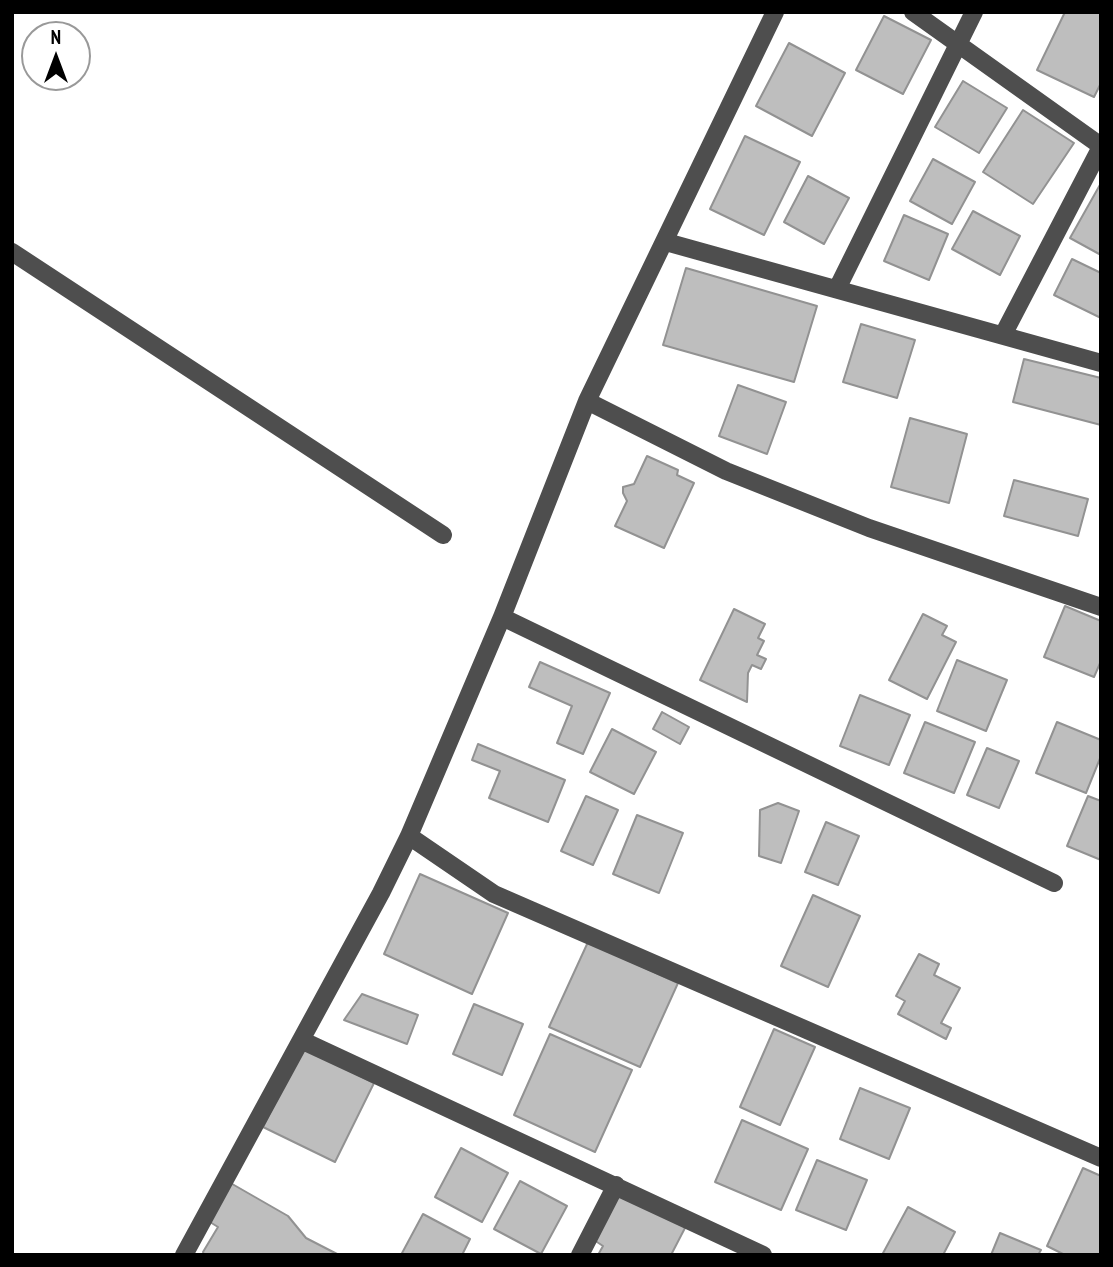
<!DOCTYPE html>
<style>
body{margin:0}
#map{position:relative;width:1113px;height:1267px;overflow:hidden;background:#fff;font-family:"PT Sans Narrow",sans-serif}
canvas{display:block}
.frame{position:absolute;inset:0;border:14px solid #000;pointer-events:none}
.north{position:absolute;left:21px;top:21px;width:70px;height:70px;box-sizing:border-box;background:#fff;border:2px solid #999;border-radius:50%;rotate:0deg;font-size:19px;font-weight:700;line-height:28px;text-align:center;color:#000}
.north::after{content:'';display:block;margin:auto;width:24px;height:32px;background:#000;clip-path:polygon(50% 0,100% 100%,50% 72%,0 100%)}
</style>
<div id="map">
<canvas width="1113" height="1267"></canvas>
<div class="frame"></div>
<div class="north">N</div>
</div>
<script>
const ctx = document.querySelector('canvas').getContext('2d');
ctx.lineJoin = 'round';
function fill(path, color) {
  ctx.fillStyle = color;
  ctx.fill(path, 'evenodd');
}
function shape(rows) {
  const path = new Path2D();
  for (const r of rows) {
    path.moveTo(r[0], r[1]);
    for (let i = 2; i < r.length; i += 2) path.lineTo(r[i], r[i + 1]);
  }
  return path;
}
function trace(path, color, width, dash) {
  ctx.strokeStyle = color;
  ctx.lineWidth = width;
  ctx.lineCap = dash ? 'butt' : 'round';
  ctx.setLineDash(dash || []);
  ctx.stroke(path);
}
const building = shape([
 [1065,12,1101,13,1101,83,1094,97,1037,70,1065,12],
 [884,16,931,40,903,94,856,70,884,16],
 [789,43,845,73,812,136,756,106,789,43],
 [963,81,1007,108,979,153,935,127,963,81],
 [1023,110,1074,143,1033,204,983,172,1023,110],
 [745,136,800,162,764,235,710,209,745,136],
 [933,159,975,182,952,224,910,201,933,159],
 [808,176,849,198,824,244,784,222,808,176],
 [1101,183,1101,255,1070,238,1101,183],
 [973,211,1020,236,1000,275,952,249,973,211],
 [904,215,948,234,929,280,884,261,904,215],
 [1072,259,1101,273,1101,318,1054,295,1072,259],
 [686,268,817,306,794,382,663,345,686,268],
 [861,324,915,340,897,398,843,382,861,324],
 [1024,359,1101,378,1101,425,1013,402,1024,359],
 [738,385,786,402,767,454,719,436,738,385],
 [910,418,967,434,949,503,891,487,910,418],
 [647,456,678,470,677,475,694,483,664,548,615,526,627,501,623,493,623,487,634,484,647,456],
 [1014,480,1088,499,1078,536,1004,516,1014,480],
 [1065,606,1101,621,1101,661,1094,677,1044,657,1065,606],
 [734,609,765,624,758,638,764,641,757,655,766,659,761,669,752,665,748,673,747,702,700,680,734,609],
 [923,614,947,626,942,635,956,642,927,699,889,680,923,614],
 [957,660,1007,680,986,731,937,711,957,660],
 [540,662,610,693,583,754,557,743,572,706,529,687,540,662],
 [860,695,910,715,889,765,840,746,860,695],
 [662,712,689,727,680,744,653,729,662,712],
 [925,722,975,742,954,793,904,773,925,722],
 [1057,722,1101,740,1101,756,1086,793,1036,773,1057,722],
 [612,729,656,752,634,794,590,772,612,729],
 [478,744,565,780,548,822,489,798,500,771,472,760,478,744],
 [987,748,1019,761,999,808,967,795,987,748],
 [586,796,618,810,593,865,561,851,586,796],
 [1088,796,1101,801,1101,860,1067,846,1088,796],
 [778,803,799,811,781,863,759,856,760,810,778,803],
 [637,815,683,833,659,893,613,874,637,815],
 [826,822,859,836,838,885,805,872,826,822],
 [420,874,508,913,472,994,384,954,420,874],
 [813,895,860,916,828,987,781,966,813,895],
 [588,942,678,983,640,1067,549,1027,588,942],
 [919,954,939,964,934,975,960,988,941,1023,951,1028,946,1039,898,1014,905,1001,896,996,919,954],
 [362,994,418,1015,407,1044,344,1020,362,994],
 [474,1004,523,1024,502,1075,453,1054,474,1004],
 [774,1029,815,1047,780,1125,740,1107,774,1029],
 [550,1034,632,1070,595,1152,514,1115,550,1034],
 [302,1047,374,1083,335,1162,263,1127,302,1047],
 [860,1088,910,1108,889,1159,840,1139,860,1088],
 [742,1120,808,1149,781,1210,715,1182,742,1120],
 [461,1148,508,1173,482,1222,435,1197,461,1148],
 [817,1160,867,1180,846,1230,796,1210,817,1160],
 [1083,1168,1101,1176,1101,1255,1065,1255,1047,1246,1083,1168],
 [227,1181,288,1216,306,1238,339,1255,204,1255,203,1252,218,1227,205,1219,227,1181],
 [520,1181,567,1206,541,1254,494,1229,520,1181],
 [617,1194,686,1226,671,1255,598,1255,603,1246,594,1240,617,1194],
 [908,1207,955,1232,943,1255,882,1255,908,1207],
 [423,1214,470,1239,462,1255,401,1255,423,1214],
 [1000,1233,1041,1250,1038,1255,991,1255,1000,1233]
]);
fill(building, '#bebebe');
trace(building, '#929292', 2);
trace(shape([
 [913,12,1101,146],
 [666,242,1101,363],
 [12,252,443,535],
 [837,289,974,12],
 [1003,335,1101,147],
 [587,401,726,471,869,528,1101,607],
 [502,617,1054,883],
 [409,836,494,894,1101,1158],
 [301,1040,763,1255],
 [184,1255,381,893,409,836,502,617,587,401,775,12],
 [580,1255,616,1185]
]), '#4e4e4e', 18);
</script>
